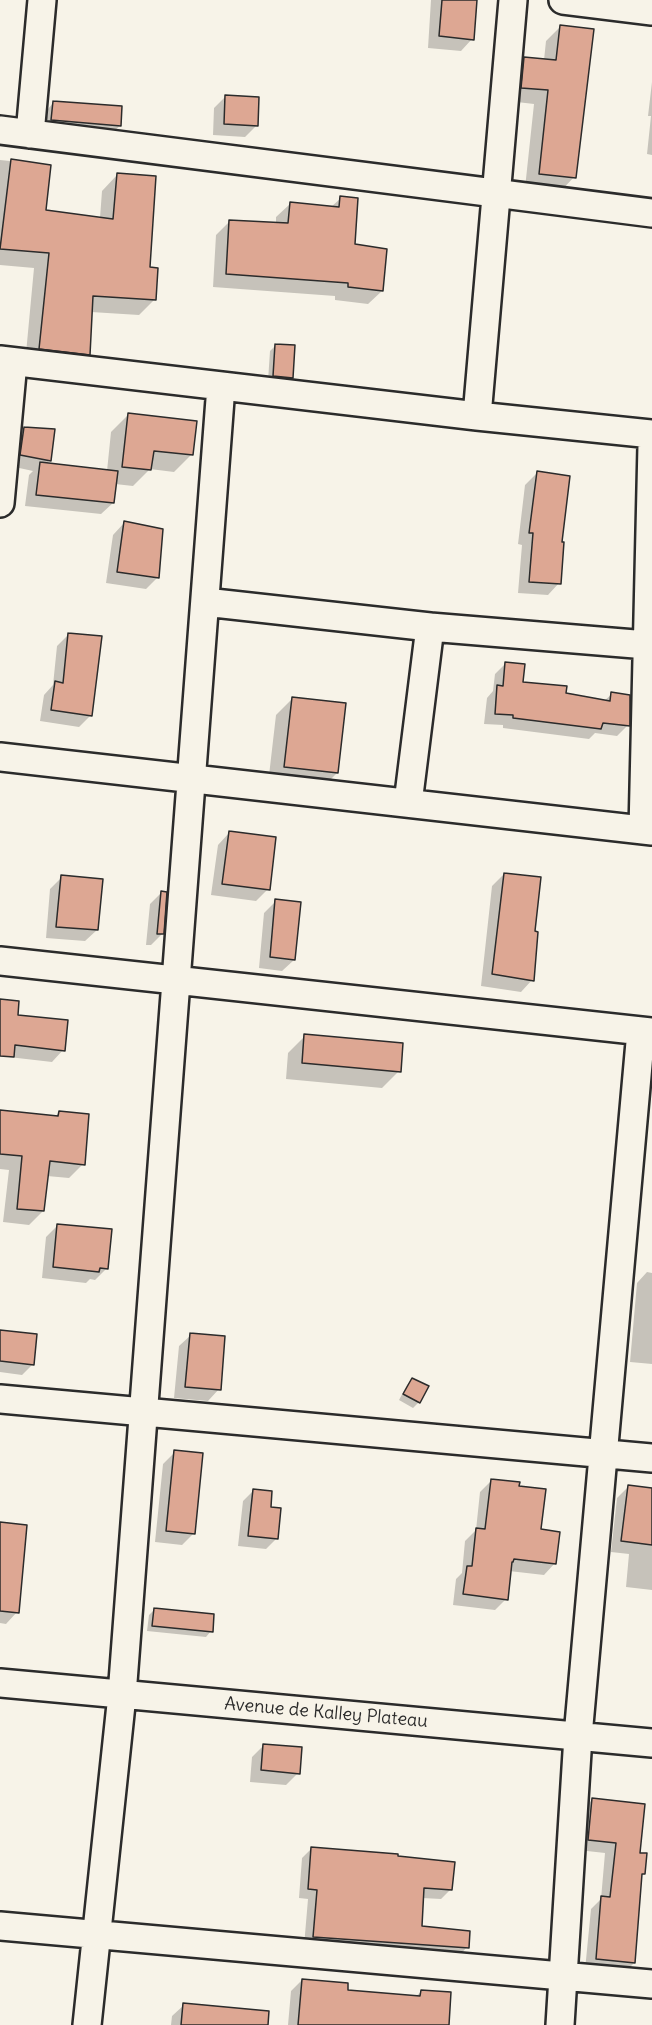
<!DOCTYPE html>
<style>
body{margin:0}
canvas{display:block;background:#f7f3e8}
</style>
<canvas width="652" height="2025"></canvas>
<script>
const ctx = document.querySelector('canvas').getContext('2d');
ctx.lineJoin = 'round';
function fill(path, color) {
  ctx.fillStyle = color;
  ctx.fill(path, 'evenodd');
}
function shape(rows) {
  const path = new Path2D();
  for (const r of rows) {
    path.moveTo(r[0], r[1]);
    for (let i = 2; i < r.length; i += 2) path.lineTo(r[i], r[i + 1]);
  }
  return path;
}
function trace(path, color, width, dash) {
  ctx.strokeStyle = color;
  ctx.lineWidth = width;
  ctx.lineCap = dash ? 'butt' : 'round';
  ctx.setLineDash(dash || []);
  ctx.stroke(path);
}
function write(font, color, halo, rows, align = 'center') {
  ctx.font = font + ' Delius,sans-serif';
  ctx.lineWidth = 5;
  ctx.setLineDash([]);
  ctx.textBaseline = 'middle';
  ctx.strokeStyle = halo;
  ctx.fillStyle = color;
  for (const [text, x, y, turn = 0] of rows) {
    ctx.save();
    ctx.translate(x, y);
    ctx.rotate((+turn || 0) * Math.PI / 180);
    ctx.textAlign = isNaN(turn) ? turn : align;
    if (halo) ctx.strokeText(text, 0, 0);
    ctx.fillText(text, 0, 0);
    ctx.restore();
  }
}
fill(shape([
 [431,0,475,0,472,39,461,51,428,48],
 [560,27,574,177,560,192,525,188,534,104,508,101,510,72,524,58,544,60,546,41],
 [652,82,652,155,647,154,651,116,648,116],
 [226,96,257,125,245,137,213,135,214,108],
 [53,103,120,126,114,131,46,125,48,109],
 [0,160,20,162,44,212,100,218,102,191,117,175,154,300,139,315,91,312,88,354,73,370,25,364,34,268,0,265],
 [341,198,354,246,382,291,368,304,335,300,335,296,213,287,216,235,230,221,276,224,276,217,290,204,331,207],
 [275,346,291,377,285,383,268,381,270,351],
 [128,415,191,455,174,472,150,469,133,486,115,484,113,503,101,514,25,506,29,475,33,471,10,466,13,440,25,428,50,460,46,464,107,471,111,432],
 [537,473,560,543,559,583,548,595,518,593,522,545,518,544,525,485],
 [124,523,158,577,146,589,106,583,113,535],
 [69,634,91,715,79,727,40,721,44,695,53,685,57,646],
 [506,663,522,683,565,695,604,701,612,694,628,725,617,736,595,733,589,739,503,728,503,725,484,724,487,698,493,691,495,674],
 [293,698,337,773,320,790,268,784,276,715],
 [229,833,268,889,256,901,211,895,218,845],
 [504,874,533,932,532,980,521,992,481,986,492,886],
 [62,877,97,930,85,941,46,938,50,889],
 [162,892,162,934,151,945,146,945,150,904],
 [276,901,294,960,282,971,259,968,264,913],
 [0,1001,16,1016,63,1050,52,1062,0,1056],
 [305,1036,399,1071,382,1088,286,1079,288,1053],
 [0,1112,55,1117,59,1113,83,1164,69,1178,47,1176,43,1211,29,1225,3,1222,9,1170,0,1169],
 [58,1225,107,1268,95,1280,90,1279,86,1283,42,1278,46,1237],
 [647,1272,652,1273,652,1364,630,1362,637,1283],
 [0,1332,33,1364,22,1375,0,1372],
 [191,1335,219,1389,208,1401,174,1398,179,1346],
 [412,1379,427,1387,419,1402,413,1408,399,1400,407,1385],
 [175,1452,194,1533,182,1545,155,1542,163,1464],
 [491,1481,540,1531,555,1563,544,1575,509,1571,506,1599,495,1610,453,1605,456,1579,462,1573,465,1541,476,1530,480,1492],
 [629,1486,652,1489,652,1590,626,1587,629,1554,611,1552,617,1498],
 [253,1491,269,1509,276,1539,266,1549,238,1546,243,1501],
 [0,1524,17,1612,6,1624,0,1623],
 [155,1609,211,1631,206,1637,147,1631,149,1615],
 [264,1745,298,1773,286,1785,250,1782,252,1757],
 [592,1800,638,1854,643,1874,641,1876,634,1963,623,1974,585,1970,591,1909,601,1899,605,1853,578,1850,581,1811],
 [312,1848,451,1889,441,1899,422,1898,420,1927,467,1947,458,1957,304,1946,308,1899,299,1898,302,1858],
 [302,1980,346,1991,415,1997,422,1991,447,2025,288,2025,291,1991],
 [184,2005,232,2025,171,2025,172,2016]
]), '#0003');
const building = shape([
 [442,0,477,0,474,40,439,36,442,0],
 [560,25,594,29,576,178,539,174,548,90,521,88,524,57,556,60,560,25],
 [225,95,259,97,258,126,224,124,225,95],
 [53,101,122,106,121,126,51,120,53,101],
 [11,159,51,165,46,210,113,219,117,173,156,176,150,267,158,268,156,300,93,296,90,355,39,349,49,253,0,249,11,159],
 [340,196,358,198,355,244,387,249,383,291,348,287,348,283,226,274,229,220,288,223,290,202,339,207,340,196],
 [275,344,295,345,293,378,273,376,275,344],
 [128,413,197,421,193,455,154,451,151,470,122,467,128,413],
 [24,427,55,429,51,461,20,455,24,427],
 [40,462,118,471,114,503,36,495,40,462],
 [537,471,570,476,562,542,564,542,561,584,529,582,533,533,529,533,537,471],
 [124,521,163,529,159,578,117,572,124,521],
 [68,633,102,636,92,716,51,710,55,681,63,683,68,633],
 [505,662,525,664,523,682,567,686,566,693,610,701,611,692,630,695,630,726,603,723,601,729,513,718,513,715,495,714,497,685,503,686,505,662],
 [292,697,346,703,338,773,284,767,292,697],
 [229,831,276,837,270,890,222,884,229,831],
 [504,873,541,877,535,931,538,932,534,981,492,974,504,873],
 [61,875,103,879,98,930,56,927,61,875],
 [161,891,167,892,164,934,157,934,161,891],
 [275,899,301,902,295,960,270,957,275,899],
 [0,999,19,1001,18,1015,68,1020,65,1051,15,1045,14,1057,0,1056,0,999],
 [304,1034,403,1043,401,1072,302,1063,304,1034],
 [0,1110,58,1116,59,1111,89,1114,85,1165,50,1161,44,1211,17,1209,22,1156,0,1154,0,1110],
 [57,1224,112,1229,108,1269,100,1268,99,1272,53,1267,57,1224],
 [0,1330,37,1334,34,1365,0,1361,0,1330],
 [190,1333,225,1336,221,1390,185,1387,190,1333],
 [412,1378,429,1386,420,1403,403,1394,412,1378],
 [174,1450,203,1453,195,1534,166,1531,174,1450],
 [491,1479,520,1482,519,1486,546,1489,541,1529,560,1532,556,1564,514,1559,513,1562,512,1562,508,1600,463,1594,467,1566,472,1566,476,1528,485,1529,491,1479],
 [628,1485,652,1488,652,1545,621,1541,628,1485],
 [253,1489,272,1491,271,1507,281,1508,278,1539,248,1536,253,1489],
 [0,1522,27,1525,19,1613,0,1611,0,1522],
 [154,1608,214,1614,213,1632,152,1626,154,1608],
 [263,1744,302,1747,300,1774,261,1770,263,1744],
 [592,1798,645,1804,640,1853,647,1853,645,1874,642,1874,635,1963,596,1959,601,1896,610,1897,616,1843,588,1840,592,1798],
 [311,1847,398,1854,398,1856,455,1862,452,1890,424,1888,422,1926,470,1931,469,1948,313,1937,317,1890,308,1889,311,1847],
 [302,1979,348,1983,348,1990,420,1996,421,1990,451,1992,449,2025,298,2025,302,1979],
 [183,2003,269,2011,268,2025,181,2025,183,2003]
]);
fill(building, '#dda793');
trace(building, '#2b2b2b', 1.5);
const minor = shape([
 [563,0,652,11],
 [0,130,652,213],
 [30,134,42,0],
 [0,360,477,416,652,434],
 [477,416,513,0],
 [0,503,13,362],
 [205,602,430,627,647,645],
 [0,757,652,831],
 [408,803,430,627],
 [643,830,652,445],
 [0,961,652,1032],
 [0,1399,652,1458],
 [0,1683,652,1743],
 [0,1926,652,1984],
 [87,2025,122,1695,221,386],
 [560,2025,578,1736,641,1031]
]);
trace(minor, '#2b2b2b', 32);
trace(minor, '#f7f3e8', 27);
write('18px', '#2b2b2b', '#f7f3e8', [
 ["Avenue de Kalley Plateau",326,1713,5]
]);
</script>
